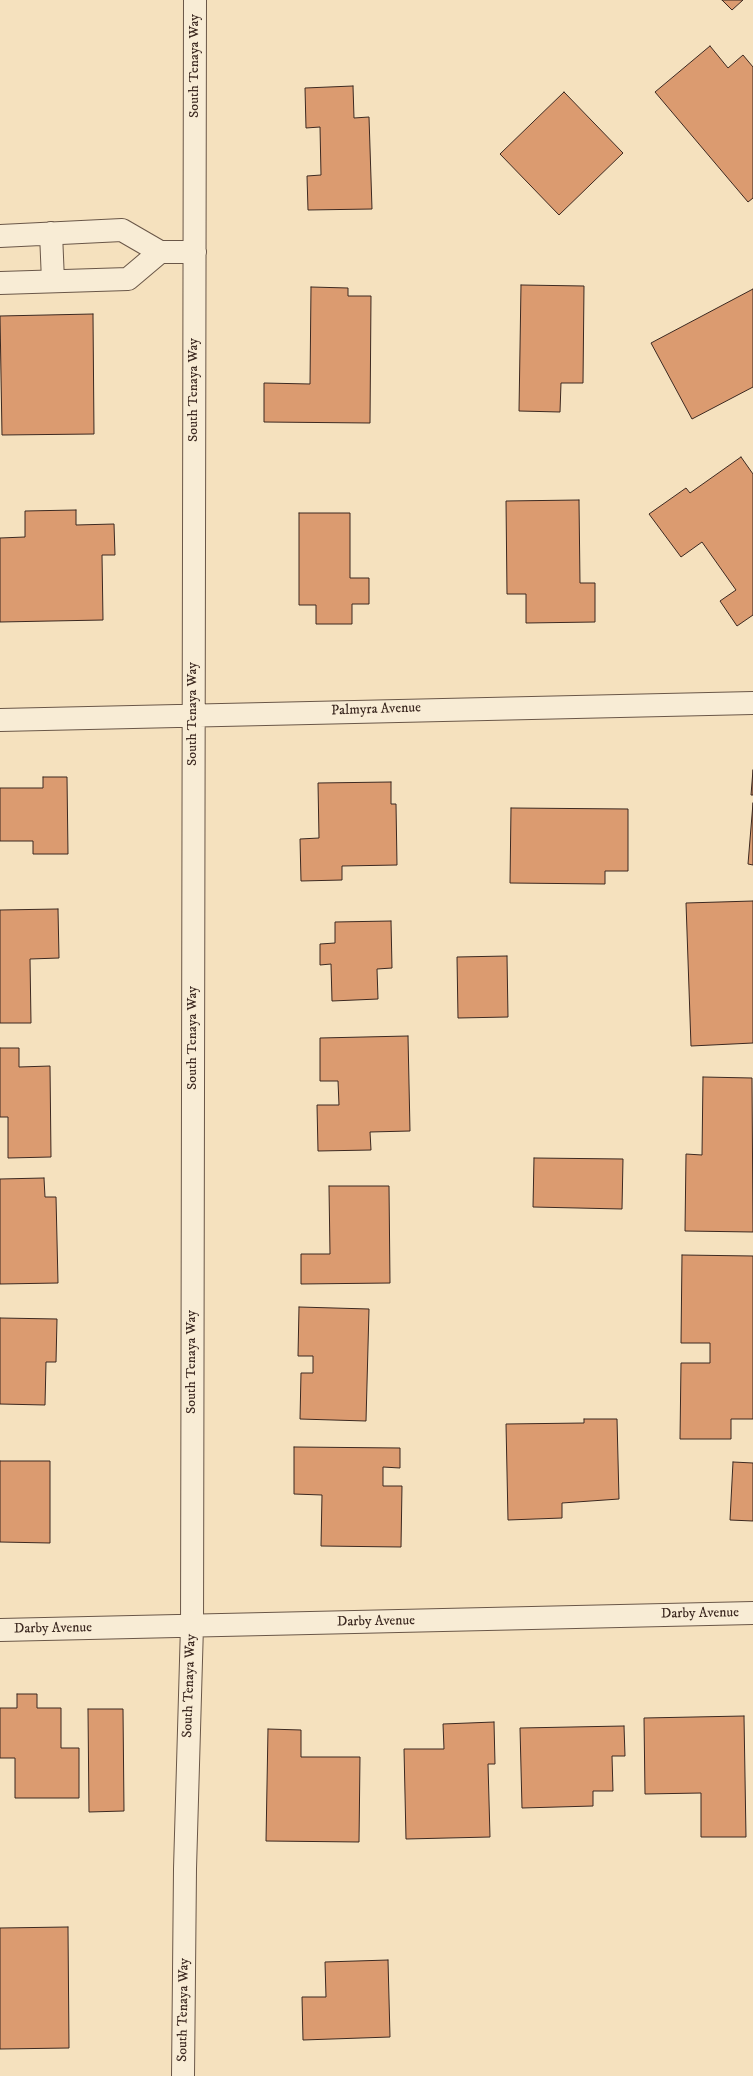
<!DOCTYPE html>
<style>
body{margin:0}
canvas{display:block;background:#f5e1be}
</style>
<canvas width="753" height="2076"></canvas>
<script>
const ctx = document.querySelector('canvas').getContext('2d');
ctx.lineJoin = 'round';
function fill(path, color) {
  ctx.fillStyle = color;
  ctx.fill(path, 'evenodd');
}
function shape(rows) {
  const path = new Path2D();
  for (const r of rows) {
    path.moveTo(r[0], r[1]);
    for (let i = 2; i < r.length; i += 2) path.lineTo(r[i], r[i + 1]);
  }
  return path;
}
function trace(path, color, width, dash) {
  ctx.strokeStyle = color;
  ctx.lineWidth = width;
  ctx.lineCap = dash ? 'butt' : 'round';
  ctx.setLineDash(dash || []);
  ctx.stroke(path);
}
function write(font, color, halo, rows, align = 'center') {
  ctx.font = font + ' "IM FELL DW Pica",serif';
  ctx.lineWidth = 3;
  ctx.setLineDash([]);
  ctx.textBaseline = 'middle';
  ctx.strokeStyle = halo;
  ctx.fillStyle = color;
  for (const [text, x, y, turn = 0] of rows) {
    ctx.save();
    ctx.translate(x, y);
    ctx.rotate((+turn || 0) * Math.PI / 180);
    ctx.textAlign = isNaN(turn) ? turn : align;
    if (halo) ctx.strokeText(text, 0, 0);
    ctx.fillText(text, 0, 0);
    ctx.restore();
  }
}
const building = shape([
 [722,0,743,0,732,10,722,0],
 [710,46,728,68,743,55,753,67,753,198,748,202,655,92,710,46],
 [353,86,354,118,369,117,372,209,308,210,307,176,321,175,320,127,306,128,305,88,353,86],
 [564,92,623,153,559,215,500,154,564,92],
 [521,285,584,286,583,383,561,383,560,412,519,411,521,285],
 [311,287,348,288,348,296,371,296,370,423,264,422,264,383,310,384,311,287],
 [753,289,753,387,692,419,651,343,753,289],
 [93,314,94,434,2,435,0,316,93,314],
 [741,457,753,474,753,615,737,626,720,601,736,590,702,542,681,557,649,514,686,488,690,493,741,457],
 [579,500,580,583,595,583,595,622,526,623,526,594,507,594,506,501,579,500],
 [76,510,76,525,114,524,115,555,102,555,103,620,0,622,0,538,25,537,25,511,76,510],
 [299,513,350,513,350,578,369,578,369,604,352,604,352,624,316,624,316,605,299,605,299,513],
 [753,770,753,795,751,795,753,770],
 [43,777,67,777,68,854,33,854,33,841,0,841,0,788,43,788,43,777],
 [391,782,391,804,396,804,397,865,342,866,342,880,301,881,300,839,319,838,318,783,391,782],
 [753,803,753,865,748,864,753,803],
 [511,808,628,809,628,871,605,871,605,884,510,883,511,808],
 [753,901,753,1043,691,1046,686,903,753,901],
 [58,909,59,958,30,959,31,1023,0,1023,0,910,58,909],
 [391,921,392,968,377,969,378,999,332,1001,331,964,320,965,320,944,335,943,335,922,391,921],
 [507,956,508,1017,458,1018,457,957,507,956],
 [408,1036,410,1131,370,1132,371,1150,318,1151,317,1105,339,1105,338,1081,320,1081,320,1038,408,1036],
 [0,1048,19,1048,19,1067,50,1066,51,1157,8,1158,8,1117,0,1117,0,1048],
 [703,1077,752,1078,753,1232,685,1231,686,1154,702,1155,703,1077],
 [534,1158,623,1159,622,1209,533,1207,534,1158],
 [44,1178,45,1197,56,1197,58,1283,0,1284,0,1179,44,1178],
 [329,1186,389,1186,390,1283,301,1284,301,1254,330,1254,329,1186],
 [682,1255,753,1256,753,1419,731,1419,731,1439,680,1439,681,1363,710,1363,710,1343,681,1343,682,1255],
 [299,1307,369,1309,366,1421,300,1419,301,1373,313,1373,313,1356,298,1356,299,1307],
 [0,1318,57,1319,56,1362,46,1362,45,1405,0,1404,0,1318],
 [584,1419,617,1419,619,1499,562,1503,562,1518,508,1520,506,1424,584,1423,584,1419],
 [294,1447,400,1448,400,1468,383,1467,383,1486,402,1486,401,1547,321,1546,322,1495,294,1494,294,1447],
 [0,1461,50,1461,50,1543,0,1542,0,1461],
 [733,1462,753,1463,753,1521,730,1520,733,1462],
 [17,1694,37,1694,37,1708,61,1708,61,1748,79,1748,79,1798,15,1798,15,1758,0,1758,0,1708,17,1708,17,1694],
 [88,1709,123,1709,124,1811,89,1812,88,1709],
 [744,1716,746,1837,701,1837,701,1793,645,1794,644,1718,744,1716],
 [494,1722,495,1764,488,1764,490,1837,406,1839,404,1749,444,1749,443,1724,494,1722],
 [624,1726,625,1756,612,1756,613,1791,593,1791,593,1806,522,1808,520,1728,624,1726],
 [268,1729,301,1730,301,1757,360,1757,359,1842,266,1841,268,1729],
 [68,1927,69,2048,0,2049,0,1928,68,1927],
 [388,1960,390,2037,303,2040,302,1997,326,1997,325,1962,388,1960]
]);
fill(building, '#db9b70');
trace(building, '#3c2921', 1);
const minor = shape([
 [51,233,53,281],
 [0,236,122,230,160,252,195,252],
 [0,283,128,279,160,252],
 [0,720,753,703],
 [0,1630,753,1613],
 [183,2076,185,1869,192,1626,195,0]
]);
trace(minor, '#6a5748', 24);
trace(minor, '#f8ecd5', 22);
write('14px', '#3c2921', '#f8ecd5', [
 ["South Tenaya Way",195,66,-90],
 ["South Tenaya Way",194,390,-90],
 ["Palmyra Avenue",376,710,-2],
 ["South Tenaya Way",193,714,-90],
 ["South Tenaya Way",193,1038,-90],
 ["South Tenaya Way",192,1362,-90],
 ["Darby Avenue",700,1614,-1],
 ["Darby Avenue",376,1622,-1],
 ["Darby Avenue",53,1629,-1],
 ["South Tenaya Way",190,1686,-88],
 ["South Tenaya Way",184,2010,-89]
]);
</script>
